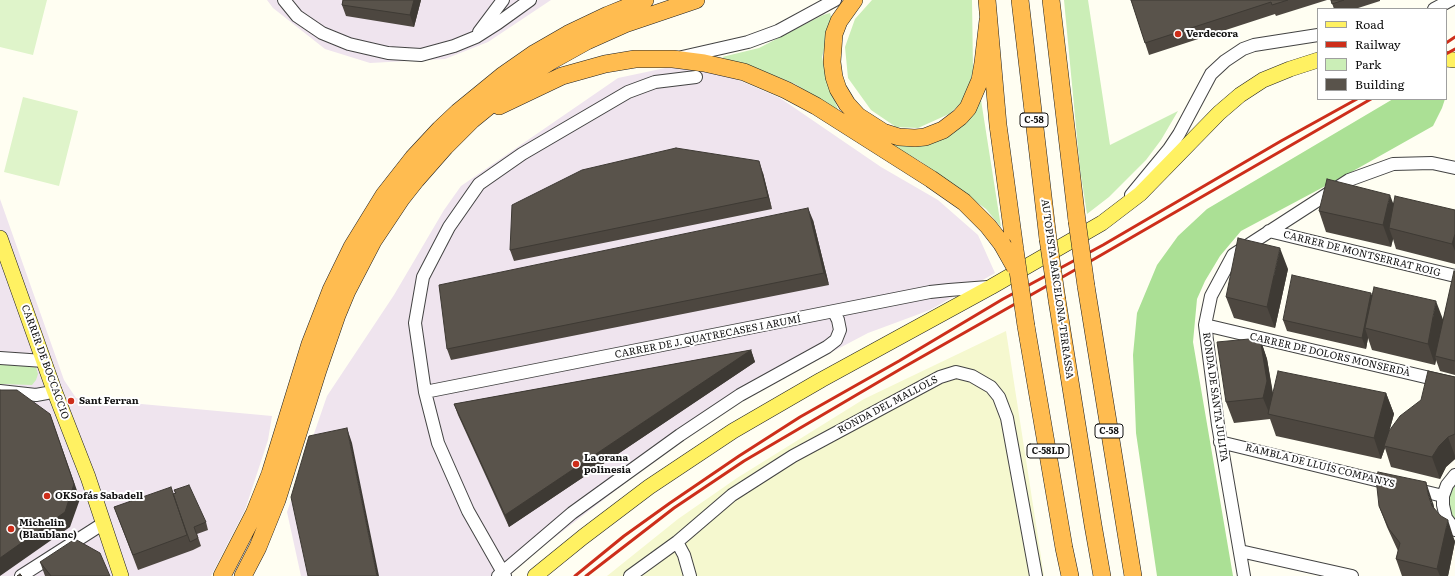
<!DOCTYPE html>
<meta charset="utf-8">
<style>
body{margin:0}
#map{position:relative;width:1455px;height:576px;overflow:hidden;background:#fffef2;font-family:Literata,serif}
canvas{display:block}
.legend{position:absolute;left:1317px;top:8px;width:130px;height:92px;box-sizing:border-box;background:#fff;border:1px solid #9f9f9f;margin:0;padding:5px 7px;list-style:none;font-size:12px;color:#101010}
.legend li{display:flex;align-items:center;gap:8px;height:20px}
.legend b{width:20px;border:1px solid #9f9f9f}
</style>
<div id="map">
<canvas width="1455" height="576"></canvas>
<ul class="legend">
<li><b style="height:5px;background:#fff162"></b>Road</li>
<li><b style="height:5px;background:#cd2e1a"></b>Railway</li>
<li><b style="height:11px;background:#cbeeb7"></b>Park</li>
<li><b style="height:11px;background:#59534b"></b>Building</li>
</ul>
</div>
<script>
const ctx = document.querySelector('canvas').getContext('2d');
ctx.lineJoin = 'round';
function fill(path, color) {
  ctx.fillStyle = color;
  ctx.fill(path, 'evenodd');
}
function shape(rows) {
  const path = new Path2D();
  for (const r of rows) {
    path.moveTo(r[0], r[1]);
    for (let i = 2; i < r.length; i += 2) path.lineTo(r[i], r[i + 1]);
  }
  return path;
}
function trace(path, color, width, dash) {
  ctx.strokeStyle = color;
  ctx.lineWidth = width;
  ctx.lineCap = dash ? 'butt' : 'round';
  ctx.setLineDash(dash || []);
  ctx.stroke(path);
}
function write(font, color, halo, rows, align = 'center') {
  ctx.font = font + ' Literata,serif';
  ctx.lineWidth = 4;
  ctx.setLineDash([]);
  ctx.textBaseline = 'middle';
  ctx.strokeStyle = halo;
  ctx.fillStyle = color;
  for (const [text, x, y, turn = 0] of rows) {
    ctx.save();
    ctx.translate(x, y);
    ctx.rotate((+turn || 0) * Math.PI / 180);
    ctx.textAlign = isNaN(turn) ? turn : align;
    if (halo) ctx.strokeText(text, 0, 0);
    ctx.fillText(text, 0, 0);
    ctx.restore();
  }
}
fill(shape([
 [267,0,551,0,488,42,445,59,370,63,325,49,273,8],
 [670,67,727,75,780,98,881,167,938,200,978,235,995,273,930,310,868,333,737,402,629,480,520,564,509,576,301,576,287,512,327,396,394,295,444,210,461,186,618,78],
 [0,199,64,380,76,398,272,416,268,440,245,510,211,576,0,576]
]), '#efe4ee');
fill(shape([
 [1006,331,1044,576,607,576,678,519,737,478,864,399]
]), '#f5f8cf');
fill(shape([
 [872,0,972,0,973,70,966,99,949,114,918,128,896,127,871,110,848,78,845,47,855,19],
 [1064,0,1088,0,1110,145,1178,111,1161,140,1146,160,1109,197,1087,214,1080,169],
 [830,13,832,20,822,57,827,80,839,112,795,84,760,70,728,60,722,57,759,48,823,15],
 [981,100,1001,227,986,209,920,161,887,143,955,131],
 [0,360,29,363,36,367,38,374,36,380,32,385,0,384],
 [1455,483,1455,523,1450,514,1448,503,1450,492]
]), '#cbeeb7');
fill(shape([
 [1393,99,1445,99,1442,108,1433,126,1346,175,1241,231,1220,256,1205,281,1197,299,1193,342,1233,576,1157,576,1136,433,1133,355,1137,313,1157,265,1178,236,1207,209]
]), '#abe095');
fill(shape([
 [0,0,47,0,33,55,0,47],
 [23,97,78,111,59,186,4,172]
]), '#dff4ca');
const minor = shape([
 [284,0,297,16,322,33,349,44,388,53,421,55,454,46,476,37,498,23,530,0],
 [1434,9,1451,0],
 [479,32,503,0],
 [682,57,748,42,778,31,835,0],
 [1131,195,1169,149,1179,134,1211,74,1225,61,1243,49,1254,45,1318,35],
 [1269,231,1455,276],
 [1205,325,1455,384],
 [0,358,44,361],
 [0,391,36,395,47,393,54,390],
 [425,392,930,292,949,290,988,287],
 [1220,442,1392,484],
 [1455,475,1447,485,1443,496,1443,505,1446,518,1455,530],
 [1414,489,1443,496],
 [677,542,684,555,690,576],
 [1240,551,1352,576],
 [21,576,104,523],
 [498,576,572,513,680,435,740,395,827,347,836,340,840,330,838,320,834,312],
 [505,576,468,511,438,443,425,392,415,323,423,277,449,227,479,184,522,154,628,92,655,82,696,77],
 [630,576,677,542,732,495,793,456,940,377,956,372,972,376,991,387,999,397,1007,418,1036,576],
 [1244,576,1218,425,1205,325,1211,296,1233,255,1349,180,1393,164,1432,163,1455,168]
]);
const major = shape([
 [1446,59,1455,60],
 [0,238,54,390,88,477,121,576],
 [535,576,583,537,649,487,733,431,821,380,991,287,1102,223,1140,194,1219,113,1240,95,1263,80,1290,69,1318,60]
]);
const highway = shape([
 [854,0,839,21,834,34,832,62,834,77,838,89,847,104,858,116,883,132,899,137,915,138,925,137,943,130,960,117,968,108,980,80,983,63,988,20],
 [987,0,998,125,1015,250],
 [1020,0,1048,239],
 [1051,0,1077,221],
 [499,106,562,76,605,64,635,59,673,59,704,63,744,72,786,90,816,106,931,179,964,202,988,226,1002,244],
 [1086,286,1133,576],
 [1057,300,1093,525,1102,576],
 [1026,326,1064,548,1070,576],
 [222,576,254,514,270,474,310,344,331,290,352,247,384,195,413,158,440,129,458,112,502,76,535,53,568,34,608,15,645,0],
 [243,576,258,547,277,500,318,370,337,315,347,291,373,241,401,199,416,180,445,147,472,120,521,80,551,61,587,41,625,24,696,0]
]);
trace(minor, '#434343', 14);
trace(major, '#212121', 16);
trace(highway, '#212121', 18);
trace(minor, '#fff', 12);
trace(major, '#fff162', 15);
trace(highway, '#ffbc50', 17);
trace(shape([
 [1446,43,1455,37],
 [1446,54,1455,49],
 [575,576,624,536,670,503,739,456,800,417,899,361,1003,299,1103,245,1281,141,1357,99],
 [586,576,674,508,744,461,904,367,1096,258,1371,99]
]), '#cd2e1a', 3);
const highwayBridge = shape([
 [1077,221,1086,286],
 [1048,239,1057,300],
 [1002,244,1015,267],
 [1015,250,1026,326]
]);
trace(highwayBridge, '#212121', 18, []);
trace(highwayBridge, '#ffbc50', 17);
fill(shape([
 [343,0,421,0,414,27,346,16,342,5],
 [1131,0,1327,0,1276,16,1275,14,1149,55],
 [1331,0,1380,0,1380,1,1355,9,1334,9],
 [763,173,772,209,514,261,510,250],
 [1393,203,1455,210,1455,264,1396,249,1393,239,1391,247,1326,232,1319,211],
 [813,220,829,285,451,360,447,349],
 [1288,269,1275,328,1234,318,1226,297],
 [1455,271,1455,375,1440,371,1436,360,1435,365,1372,350,1368,338,1366,349,1287,331,1283,320,1372,295,1443,320],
 [1260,338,1267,359,1273,393,1386,393,1394,414,1389,432,1455,377,1455,459,1446,467,1440,479,1391,467,1385,448,1381,459,1276,436,1270,419,1234,423,1226,402],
 [751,350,755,362,509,527,458,415,454,404],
 [174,490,206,522,208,530,197,534,201,546,193,550,138,570,114,507,173,494,175,493],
 [1433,503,1434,508,1455,541,1448,576,1402,576,1396,559,1398,551,1387,527,1379,506],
 [40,562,110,576,45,576]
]), '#4d4740');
fill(shape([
 [414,0,421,0,414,27,410,15],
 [759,161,763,173,772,209,768,197],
 [1390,195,1398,216,1389,228,1393,239,1391,247,1383,225],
 [808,208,813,220,829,285,824,273],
 [1455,234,1455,251,1452,244],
 [1280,248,1288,269,1275,328,1267,307],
 [1371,293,1376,304,1365,328,1368,338,1366,349,1362,338],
 [1436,301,1444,322,1435,356,1436,360,1435,365,1428,344],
 [1260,338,1267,359,1274,402,1270,415,1263,398],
 [751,350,755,362,509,527,505,515],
 [1386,393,1394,414,1385,446,1384,446,1385,448,1381,459,1374,438],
 [50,414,80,499,70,527,0,576,0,558],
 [347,428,352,443,379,576,377,576],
 [1448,437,1455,456,1455,459,1446,467,1440,479,1432,457,1439,446],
 [1426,482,1433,503,1436,515,1428,494],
 [1448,520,1455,542,1448,576,1440,576,1437,569]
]), '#3e3a34');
const building = shape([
 [343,0,414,0,410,15,342,5,343,0],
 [1131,0,1288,0,1272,5,1271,2,1145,43,1131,0],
 [1331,0,1344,0,1332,4,1331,0],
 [676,148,759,161,768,197,510,250,512,205,582,170,676,148],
 [1327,179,1390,195,1383,225,1319,211,1327,179],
 [1395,196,1455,210,1455,234,1452,244,1389,228,1395,196],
 [808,208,824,273,447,349,439,285,808,208],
 [1238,238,1280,248,1267,307,1226,297,1238,238],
 [1454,271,1455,271,1455,361,1435,356,1454,271],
 [1292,275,1371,293,1362,338,1283,320,1292,275],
 [1374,287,1436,301,1428,344,1365,328,1374,287],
 [1260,338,1267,381,1263,398,1226,402,1217,342,1260,338],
 [751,350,505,515,454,404,751,350],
 [1278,371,1386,393,1374,438,1268,414,1278,371],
 [1428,371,1455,377,1455,434,1448,437,1439,446,1432,457,1384,446,1389,431,1400,416,1421,400,1428,371],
 [0,390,17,390,50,414,74,484,65,512,0,558,0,390],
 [347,428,377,576,308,576,291,497,309,436,347,428],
 [1378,472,1426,482,1428,494,1432,506,1441,516,1448,520,1437,569,1396,559,1400,543,1389,529,1379,506,1376,478,1378,472],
 [189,485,206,522,194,527,198,538,190,542,173,494,176,493,174,490,189,485],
 [171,487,187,535,133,555,114,507,171,487],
 [75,539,100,553,110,576,51,576,40,562,75,539],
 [20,574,22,576,17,576,20,574]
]);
fill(building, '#59534b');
trace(building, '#3e3a34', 1);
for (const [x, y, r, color] of [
 [1178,34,4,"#cd2e1a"],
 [71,401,4,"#cd2e1a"],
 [576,464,4,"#cd2e1a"],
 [47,496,4,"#cd2e1a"],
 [11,529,4,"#cd2e1a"]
]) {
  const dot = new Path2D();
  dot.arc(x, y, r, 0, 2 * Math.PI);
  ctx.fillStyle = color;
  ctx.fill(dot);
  trace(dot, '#fff', 1.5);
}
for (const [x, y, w] of [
 [1034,120,28],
 [1109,431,28],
 [1048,451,42]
]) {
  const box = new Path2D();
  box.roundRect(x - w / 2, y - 7, w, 14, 3);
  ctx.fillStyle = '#fff';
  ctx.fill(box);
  trace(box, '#101010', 1);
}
write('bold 9px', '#101010', null, [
 ["C-58",1034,120],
 ["C-58",1109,431],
 ["C-58LD",1048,451]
]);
write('bold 10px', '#101010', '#fff', [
 ["Verdecora",1186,34],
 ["Sant Ferran",79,401],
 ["La orana",584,458],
 ["polinesia",584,470],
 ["OKSofás Sabadell",55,496],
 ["Michelin",19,523],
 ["(Blaublanc)",19,535]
], 'left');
write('10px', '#101010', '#fff', [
 ["CARRER DE MONTSERRAT ROIG",1362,254,14],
 ["AUTOPISTA BARCELONA-TERRASSA",1057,289,82],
 ["CARRER DE J. QUATRECASES I ARUMÍ",708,337,-11],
 ["CARRER DE DOLORS MONSERDÀ",1330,355,13],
 ["CARRER DE BOCCACCIO",45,362,70],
 ["RONDA DE SANTA JULITA",1215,397,82],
 ["RONDA DEL MALLOLS",888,405,-28],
 ["RAMBLA DE LLUÍS COMPANYS",1320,466,14]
]);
</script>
